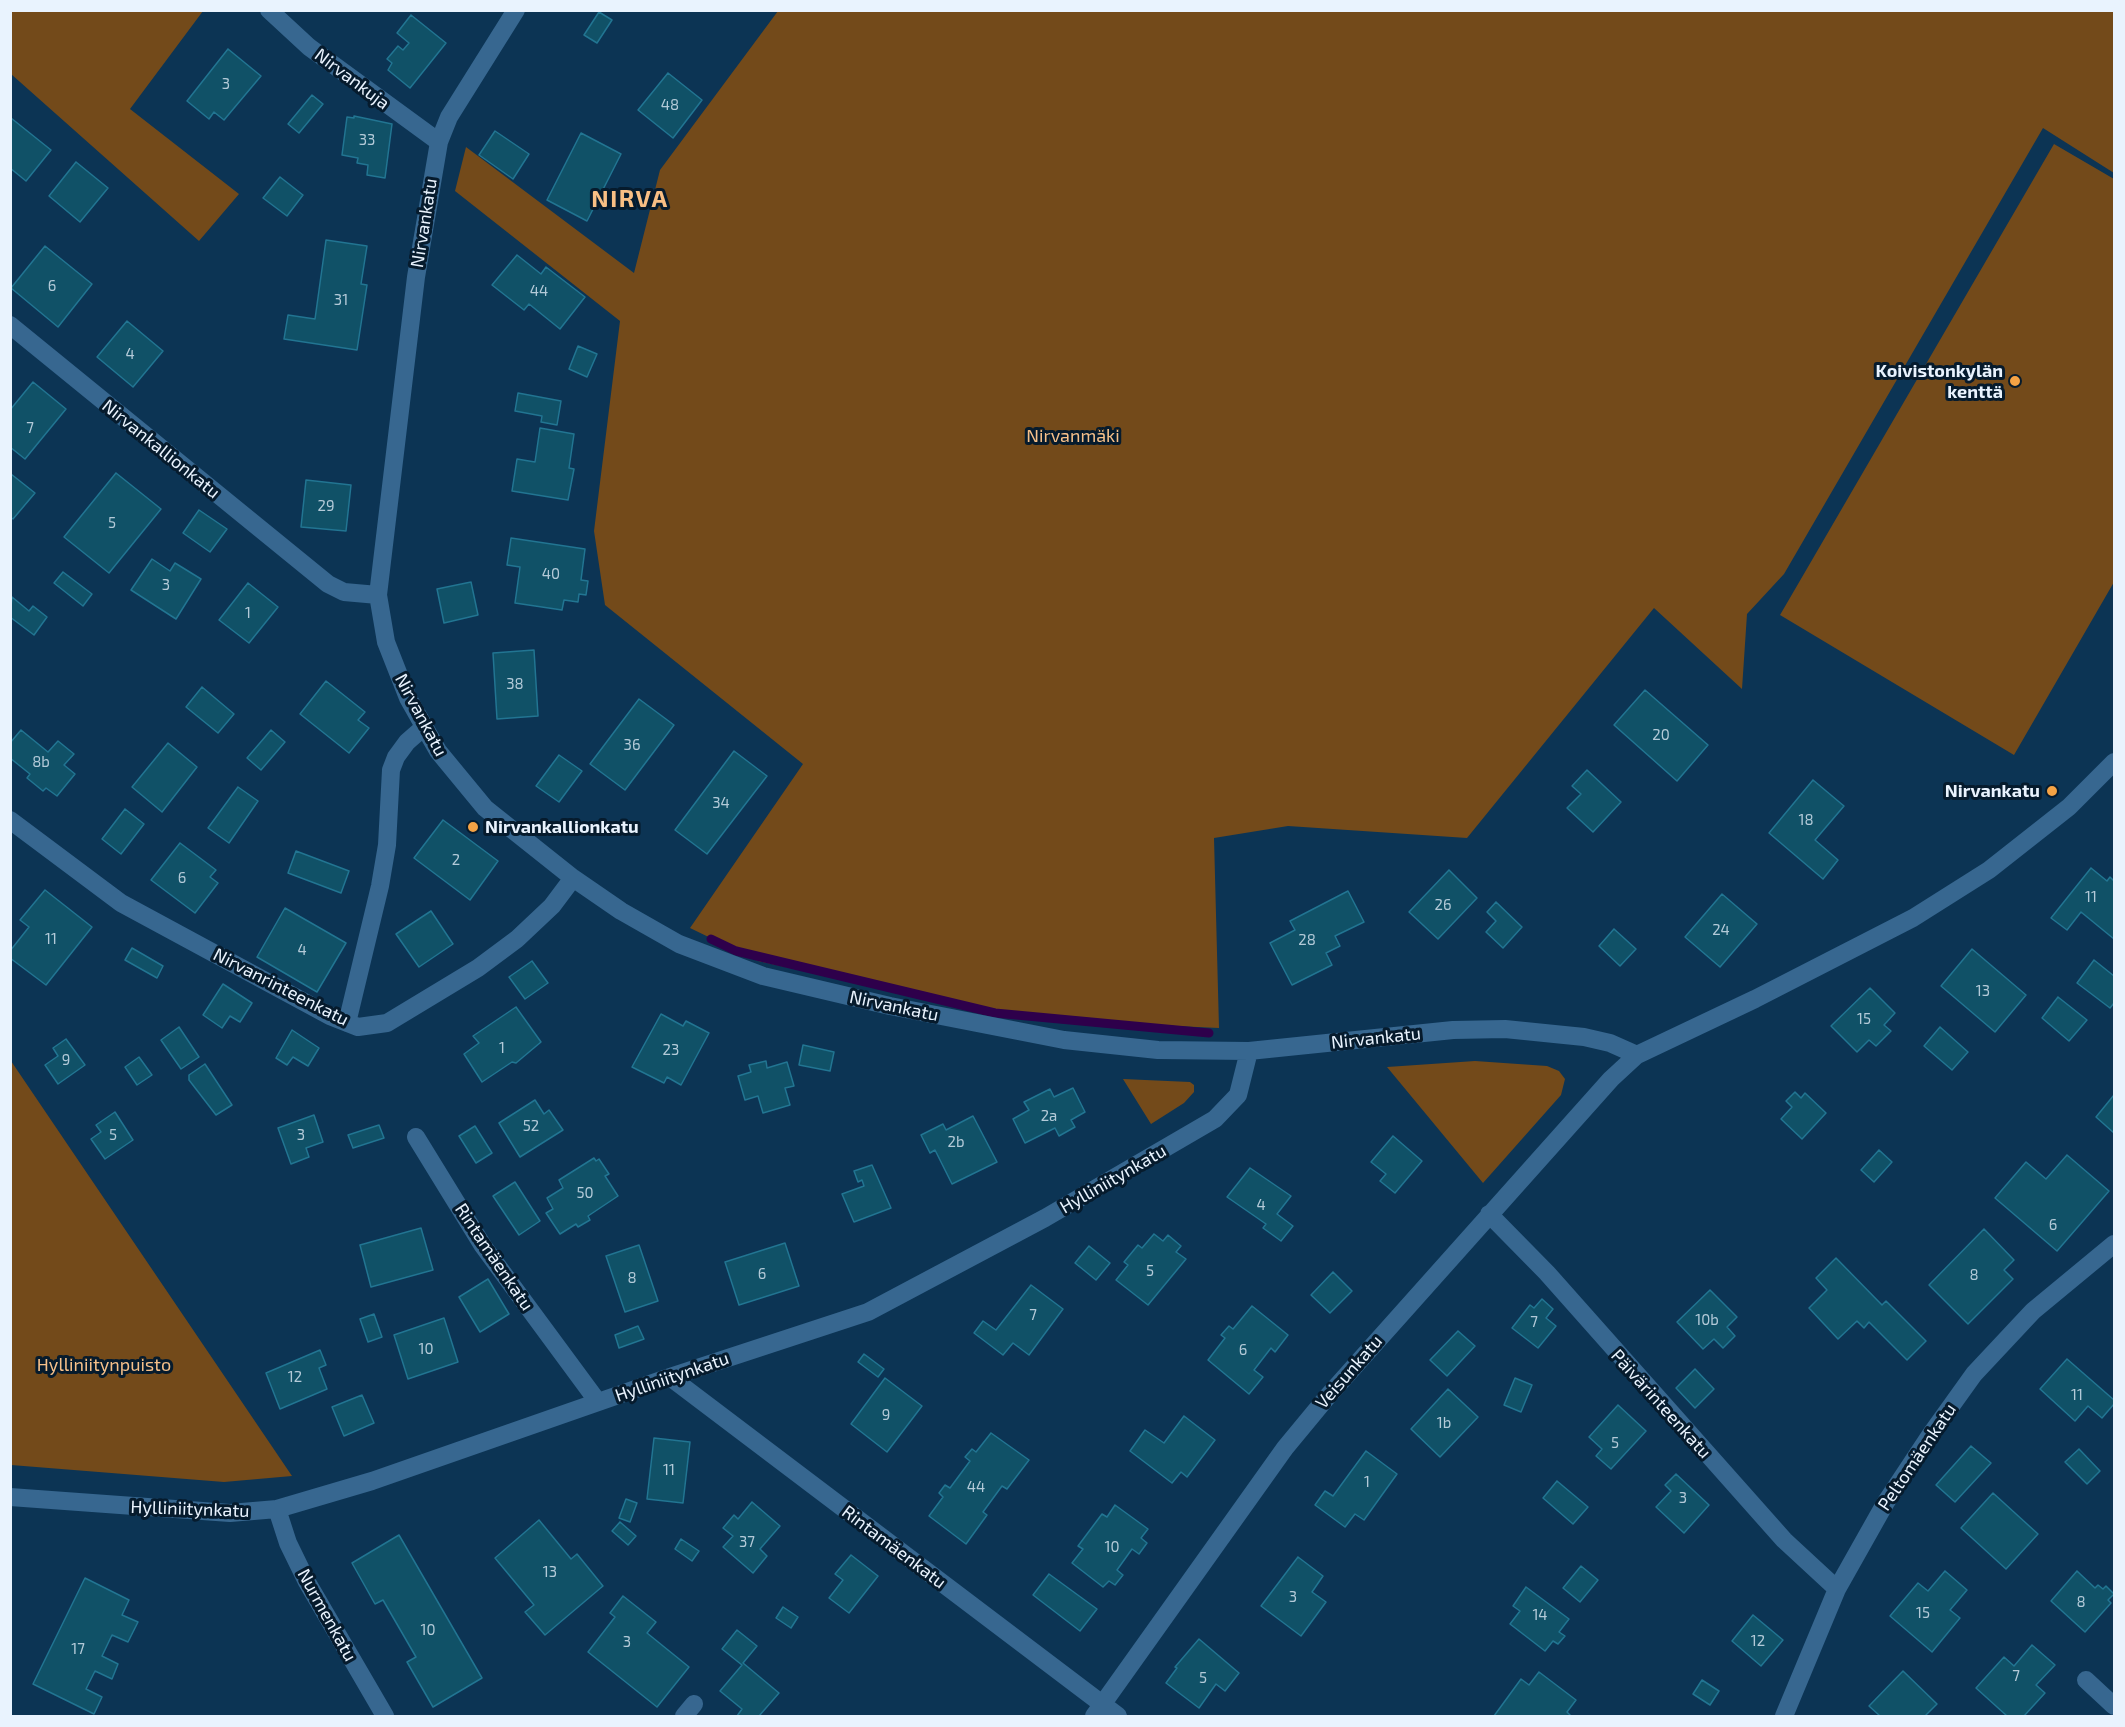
<!DOCTYPE html>
<meta charset="utf-8">
<style>
body{margin:0}
#map{position:relative;width:2125px;height:1727px;overflow:hidden;background:#0c3454;font-family:"Exo 2",sans-serif}
canvas{display:block}
.frame{position:absolute;inset:0;border:12px solid #e9f3fe;pointer-events:none}
</style>
<div id="map">
<canvas width="2125" height="1727"></canvas>
<div class="frame"></div>
</div>
<script>
const ctx = document.querySelector('canvas').getContext('2d');
ctx.lineJoin = 'round';
function fill(path, color) {
  ctx.fillStyle = color;
  ctx.fill(path, 'evenodd');
}
function shape(rows) {
  const path = new Path2D();
  for (const r of rows) {
    path.moveTo(r[0], r[1]);
    for (let i = 2; i < r.length; i += 2) path.lineTo(r[i], r[i + 1]);
  }
  return path;
}
function trace(path, color, width, dash) {
  ctx.strokeStyle = color;
  ctx.lineWidth = width;
  ctx.lineCap = dash ? 'butt' : 'round';
  ctx.setLineDash(dash || []);
  ctx.stroke(path);
}
function write(font, color, halo, rows, align = 'center') {
  ctx.font = font + ' "Exo 2",sans-serif';
  ctx.lineWidth = 6;
  ctx.setLineDash([]);
  ctx.textBaseline = 'middle';
  ctx.strokeStyle = halo;
  ctx.fillStyle = color;
  for (const [text, x, y, turn = 0] of rows) {
    ctx.save();
    ctx.translate(x, y);
    ctx.rotate((+turn || 0) * Math.PI / 180);
    ctx.textAlign = isNaN(turn) ? turn : align;
    if (halo) ctx.strokeText(text, 0, 0);
    ctx.fillText(text, 0, 0);
    ctx.restore();
  }
}
fill(shape([
 [11,10,203,11,130,109,239,194,199,241,11,74],
 [778,11,2114,11,2114,173,2043,128,1784,574,1747,614,1742,689,1654,608,1467,838,1288,826,1214,838,1219,1028,1021,1019,758,961,690,928,803,764,605,605,594,531,620,321,455,191,466,147,634,273,660,170],
 [2054,144,2114,179,2114,582,2014,755,1780,615],
 [10,1061,11,1061,292,1476,224,1482,11,1465],
 [1475,1061,1547,1066,1559,1071,1565,1079,1561,1095,1483,1183,1387,1067],
 [1123,1079,1190,1082,1194,1085,1194,1092,1184,1103,1151,1124]
]), '#734a1a');
trace(shape([
 [711,939,736,951,995,1013,1209,1033]
]), '#2e004b', 9);
const building = shape([
 [599,12,612,20,597,43,584,35,599,12],
 [411,15,446,43,410,88,388,70,392,63,387,59,398,46,403,50,409,43,397,33,411,15],
 [228,49,261,76,224,120,214,112,209,119,187,101,228,49],
 [668,73,702,100,673,138,638,110,668,73],
 [312,95,323,104,299,133,288,124,312,95],
 [354,116,392,124,385,178,367,175,368,165,357,163,358,158,342,155,347,117,354,118,354,116],
 [11,118,51,150,26,181,10,168,11,118],
 [495,131,529,154,513,179,479,155,495,131],
 [581,133,621,154,587,221,547,200,581,133],
 [76,162,108,188,80,222,49,196,76,162],
 [280,177,303,195,287,216,263,198,280,177],
 [326,240,367,246,361,284,367,285,357,350,284,339,288,315,315,319,326,240],
 [45,246,92,284,58,327,11,288,45,246],
 [517,255,541,274,546,267,585,297,560,329,529,304,524,310,492,285,517,255],
 [127,321,163,351,133,387,97,357,127,321],
 [578,346,597,354,587,377,569,369,578,346],
 [33,382,66,409,25,459,10,447,10,410,33,382],
 [518,393,561,401,557,425,541,422,542,416,515,411,518,393],
 [540,428,574,434,569,468,574,469,568,500,512,491,517,459,535,462,540,428],
 [116,473,161,509,109,573,64,537,116,473],
 [11,474,35,493,13,519,10,517,11,474],
 [306,480,351,485,346,531,301,527,306,480],
 [199,510,227,529,210,552,183,533,199,510],
 [511,538,585,549,581,580,588,581,586,595,579,594,578,602,564,600,562,610,515,603,520,567,507,565,511,538],
 [152,559,170,571,175,563,201,579,176,619,131,590,152,559],
 [63,572,92,594,83,606,54,583,63,572],
 [471,582,478,615,444,623,437,589,471,582],
 [248,583,278,607,249,643,219,620,248,583],
 [12,597,29,611,33,606,47,617,34,635,10,617,12,597],
 [534,650,538,716,497,719,493,653,534,650],
 [326,681,365,712,358,720,369,728,349,753,300,714,326,681],
 [202,687,234,714,218,733,186,707,202,687],
 [1645,690,1708,745,1677,781,1614,725,1645,690],
 [639,699,674,725,625,790,590,764,639,699],
 [21,730,48,752,58,741,74,754,64,765,75,774,57,796,46,788,43,791,27,778,30,774,10,758,10,743,21,730],
 [271,730,285,742,261,770,247,758,271,730],
 [168,743,197,767,162,812,132,787,168,743],
 [734,751,767,776,707,854,675,830,734,751],
 [559,755,582,771,559,802,536,786,559,755],
 [1587,770,1621,802,1593,832,1567,808,1581,794,1572,786,1587,770],
 [1813,780,1844,806,1815,840,1838,860,1823,879,1769,833,1813,780],
 [238,787,258,801,229,843,208,828,238,787],
 [125,809,144,824,121,854,102,839,125,809],
 [443,820,498,861,470,900,414,858,443,820],
 [180,843,216,870,210,877,218,883,195,913,151,880,180,843],
 [296,851,349,871,341,893,288,873,296,851],
 [2091,868,2107,881,2110,877,2114,881,2114,939,2081,912,2067,930,2051,918,2091,868],
 [1449,870,1477,898,1438,939,1409,912,1449,870],
 [45,890,92,927,46,985,10,958,10,951,29,927,20,920,45,890],
 [1348,891,1364,922,1335,936,1340,946,1326,953,1332,965,1292,985,1270,943,1295,930,1290,921,1348,891],
 [1722,894,1757,924,1720,967,1685,937,1722,894],
 [1496,902,1522,927,1503,948,1486,932,1496,921,1487,912,1496,902],
 [285,908,346,943,317,992,257,957,285,908],
 [431,911,453,944,419,967,396,934,431,911],
 [1614,929,1636,949,1620,966,1599,946,1614,929],
 [132,948,163,966,157,978,125,960,132,948],
 [1972,949,2026,995,1995,1032,1941,986,1972,949],
 [2094,960,2114,976,2114,1003,2110,1008,2077,983,2094,960],
 [532,961,548,983,525,999,509,977,532,961],
 [223,984,252,1003,240,1022,230,1016,222,1028,203,1015,223,984],
 [1870,988,1895,1013,1884,1025,1891,1031,1876,1046,1869,1040,1857,1052,1831,1026,1870,988],
 [2058,997,2087,1020,2069,1041,2042,1018,2058,997],
 [516,1007,541,1042,516,1063,512,1062,482,1082,464,1054,479,1043,473,1036,516,1007],
 [661,1014,683,1026,686,1021,709,1033,681,1085,667,1077,664,1083,632,1067,661,1014],
 [179,1027,199,1057,181,1069,161,1040,179,1027],
 [1940,1027,1968,1052,1952,1070,1924,1046,1940,1027],
 [292,1030,319,1048,308,1066,293,1057,287,1065,276,1058,292,1030],
 [66,1039,85,1065,58,1084,45,1065,58,1056,53,1048,66,1039],
 [803,1045,834,1052,830,1071,799,1065,803,1045],
 [139,1057,152,1075,137,1085,125,1067,139,1057],
 [766,1061,767,1068,787,1062,794,1086,785,1088,790,1105,763,1113,758,1096,745,1100,738,1076,751,1072,749,1065,766,1061],
 [205,1064,232,1105,216,1115,189,1080,189,1075,205,1064],
 [1073,1088,1085,1112,1071,1120,1075,1127,1059,1136,1055,1128,1025,1143,1013,1119,1029,1110,1024,1102,1050,1089,1054,1097,1073,1088],
 [1795,1092,1801,1098,1805,1093,1826,1113,1802,1139,1781,1119,1792,1107,1786,1101,1795,1092],
 [2114,1095,2114,1133,2096,1117,2114,1095],
 [535,1100,544,1114,549,1110,563,1130,520,1157,499,1123,535,1100],
 [115,1112,133,1140,105,1159,91,1139,101,1132,96,1125,115,1112],
 [314,1115,323,1142,306,1148,309,1157,291,1164,278,1128,314,1115],
 [973,1116,997,1162,952,1184,935,1150,930,1153,921,1135,943,1124,946,1130,973,1116],
 [379,1125,384,1138,353,1148,348,1135,379,1125],
 [475,1126,492,1153,476,1163,459,1136,475,1126],
 [1393,1136,1422,1161,1395,1193,1380,1181,1386,1174,1371,1162,1393,1136],
 [1879,1150,1892,1162,1874,1182,1861,1170,1879,1150],
 [2067,1155,2109,1191,2057,1251,1995,1198,2026,1162,2046,1179,2067,1155],
 [594,1158,596,1161,599,1159,609,1174,605,1176,618,1196,588,1216,590,1220,578,1227,576,1224,560,1234,546,1213,553,1209,547,1198,563,1188,559,1180,594,1158],
 [872,1165,891,1208,854,1222,842,1194,864,1186,862,1180,858,1182,854,1171,872,1165],
 [1250,1168,1291,1196,1277,1214,1293,1226,1281,1241,1263,1228,1266,1224,1227,1197,1250,1168],
 [515,1182,540,1221,519,1235,493,1196,515,1182],
 [421,1228,433,1270,371,1287,360,1245,421,1228],
 [1984,1229,2014,1260,2004,1270,2013,1279,1968,1324,1929,1285,1984,1229],
 [1154,1234,1163,1241,1168,1235,1181,1246,1176,1252,1186,1259,1148,1305,1116,1280,1128,1265,1124,1262,1138,1245,1142,1248,1154,1234],
 [785,1243,799,1286,739,1305,725,1262,785,1243],
 [639,1245,658,1301,625,1312,606,1256,639,1245],
 [1089,1246,1110,1263,1096,1280,1075,1263,1089,1246],
 [1836,1258,1882,1305,1886,1301,1926,1341,1907,1360,1869,1322,1864,1328,1857,1321,1838,1339,1809,1308,1827,1290,1816,1278,1836,1258],
 [1333,1272,1352,1291,1330,1313,1311,1295,1333,1272],
 [488,1279,509,1314,480,1332,459,1297,488,1279],
 [1031,1285,1063,1309,1029,1355,1013,1343,1003,1355,974,1333,983,1321,996,1330,1031,1285],
 [1710,1290,1737,1317,1727,1327,1735,1336,1723,1348,1714,1339,1703,1349,1677,1322,1710,1290],
 [1542,1299,1553,1309,1546,1318,1556,1326,1538,1348,1512,1328,1530,1305,1534,1308,1542,1299],
 [1252,1306,1288,1335,1275,1352,1271,1348,1254,1370,1263,1377,1249,1394,1208,1360,1225,1338,1221,1335,1229,1326,1233,1329,1252,1306],
 [374,1314,382,1337,368,1342,360,1319,374,1314],
 [444,1318,458,1362,408,1379,394,1335,444,1318],
 [638,1326,644,1339,619,1348,615,1335,638,1326],
 [1458,1331,1475,1346,1447,1376,1430,1360,1458,1331],
 [320,1350,326,1365,319,1368,327,1389,280,1409,266,1373,320,1350],
 [864,1354,884,1369,878,1377,858,1362,864,1354],
 [2067,1359,2114,1400,2114,1404,2102,1418,2088,1406,2075,1421,2040,1389,2067,1359],
 [1695,1369,1714,1389,1695,1408,1676,1388,1695,1369],
 [885,1378,922,1406,887,1452,851,1424,885,1378],
 [1515,1378,1532,1385,1521,1412,1504,1405,1515,1378],
 [1448,1389,1478,1417,1440,1457,1411,1429,1448,1389],
 [362,1395,374,1423,344,1436,332,1407,362,1395],
 [1618,1405,1646,1431,1611,1469,1596,1456,1602,1449,1589,1437,1618,1405],
 [1184,1416,1215,1440,1187,1477,1181,1472,1172,1483,1130,1451,1145,1430,1164,1443,1184,1416],
 [991,1433,1029,1460,1007,1489,1002,1486,983,1512,987,1515,966,1544,929,1516,943,1497,939,1493,945,1485,950,1488,970,1461,965,1457,972,1449,976,1452,991,1433],
 [654,1438,690,1442,683,1503,647,1499,654,1438],
 [1971,1446,1991,1463,1955,1502,1936,1485,1971,1446],
 [2079,1449,2100,1471,2087,1484,2065,1462,2079,1449],
 [1366,1451,1397,1474,1364,1520,1355,1514,1345,1527,1315,1505,1325,1491,1333,1496,1366,1451],
 [1676,1474,1709,1505,1684,1533,1656,1507,1671,1491,1665,1485,1676,1474],
 [1557,1481,1588,1507,1573,1524,1543,1498,1557,1481],
 [1993,1493,2038,1534,2006,1569,1961,1528,1993,1493],
 [626,1499,637,1503,630,1522,619,1518,626,1499],
 [752,1502,780,1526,760,1549,767,1556,753,1573,723,1547,733,1536,723,1528,734,1515,738,1519,752,1502],
 [1115,1505,1148,1529,1141,1538,1147,1543,1139,1554,1132,1549,1117,1570,1123,1575,1115,1585,1109,1581,1103,1587,1072,1563,1083,1549,1078,1546,1102,1514,1107,1517,1115,1505],
 [539,1520,571,1559,577,1554,603,1586,545,1635,525,1612,534,1605,495,1558,539,1520],
 [620,1522,636,1536,628,1545,612,1531,620,1522],
 [399,1535,482,1678,433,1707,407,1662,416,1657,383,1600,375,1604,352,1563,399,1535],
 [681,1539,699,1551,692,1561,675,1549,681,1539],
 [851,1555,878,1576,849,1613,829,1598,843,1580,835,1574,851,1555],
 [1298,1557,1323,1576,1312,1592,1326,1602,1301,1636,1261,1606,1298,1557],
 [1581,1566,1598,1580,1580,1602,1563,1588,1581,1566],
 [1945,1571,1967,1590,1950,1610,1960,1618,1932,1652,1890,1616,1918,1583,1928,1591,1945,1571],
 [2077,1571,2095,1588,2098,1585,2103,1589,2106,1586,2114,1594,2108,1600,2111,1603,2085,1632,2051,1601,2077,1571],
 [1049,1574,1097,1609,1080,1631,1033,1595,1049,1574],
 [85,1578,129,1600,122,1615,138,1622,128,1642,112,1635,102,1656,118,1664,112,1679,95,1671,86,1689,102,1697,94,1714,33,1684,85,1578],
 [1526,1587,1569,1619,1559,1632,1565,1636,1558,1644,1553,1641,1545,1651,1510,1624,1520,1611,1513,1606,1526,1587],
 [623,1596,656,1622,647,1633,689,1667,657,1707,588,1652,615,1617,610,1613,623,1596],
 [783,1607,798,1617,791,1628,776,1618,783,1607],
 [1753,1615,1783,1640,1761,1666,1732,1641,1753,1615],
 [737,1630,757,1646,743,1663,779,1693,759,1716,737,1716,742,1709,720,1691,742,1665,722,1649,737,1630],
 [1199,1639,1239,1673,1225,1691,1216,1684,1199,1708,1166,1683,1177,1668,1175,1667,1199,1639],
 [2032,1645,2055,1665,2036,1685,2045,1693,2024,1716,2007,1716,1976,1688,2004,1657,2014,1666,2032,1645],
 [1903,1671,1937,1704,1925,1716,1880,1716,1869,1706,1903,1671],
 [1539,1672,1576,1700,1567,1712,1571,1716,1494,1716,1521,1679,1529,1685,1539,1672],
 [1702,1680,1719,1691,1710,1705,1693,1694,1702,1680]
]);
fill(building, '#105167');
trace(building, '#227592', 1.5);
trace(shape([
 [269,10,309,47,439,142],
 [516,10,449,117,439,142,416,277,378,595,386,642,408,698,438,751,485,808,573,878,621,911,679,944,763,976,890,1006,1064,1040,1158,1050,1249,1051,1453,1030,1505,1029,1584,1037,1610,1043,1637,1055],
 [10,325,328,584,344,592,378,595],
 [10,820,121,903,330,1016,358,1027,387,1023,478,968,517,939,552,906,573,878],
 [347,1023,380,886,387,845,391,770,396,757,407,742,423,728],
 [416,1137,483,1246,598,1402],
 [1489,1214,1547,1273,1784,1540,1837,1589],
 [670,1377,1118,1716],
 [10,1497,230,1513,277,1509,372,1481,670,1377,868,1312,1045,1218,1215,1119,1238,1095,1249,1051],
 [277,1509,288,1543,307,1582,385,1716],
 [2086,1680,2114,1706],
 [684,1716,694,1704],
 [1094,1716,1285,1448,1328,1396,1611,1079,1637,1055,1755,999,1913,918,1989,870,2069,807,2114,762],
 [1784,1716,1837,1589,1886,1502,1931,1434,1974,1374,2033,1311,2114,1244]
]), '#376790', 18);
for (const [x, y, r, color] of [
 [2015,381,6,"#f5a345"],
 [2052,791,6,"#f5a345"],
 [473,827,6,"#f5a345"]
]) {
  const dot = new Path2D();
  dot.arc(x, y, r, 0, 2 * Math.PI);
  ctx.fillStyle = color;
  ctx.fill(dot);
  trace(dot, '#061b2d', 2);
}
write('15px', '#b3cad8', null, [
 ["3",226,84],
 ["48",670,105],
 ["33",367,140],
 ["6",52,286],
 ["44",539,291],
 ["31",341,300],
 ["4",130,354],
 ["7",30,428],
 ["29",326,506],
 ["5",112,523],
 ["40",551,574],
 ["3",166,585],
 ["1",248,613],
 ["38",515,684],
 ["20",1661,735],
 ["36",632,745],
 ["8b",41,762],
 ["34",721,803],
 ["18",1806,820],
 ["2",456,860],
 ["6",182,878],
 ["11",2091,897],
 ["26",1443,905],
 ["24",1721,930],
 ["11",51,939],
 ["28",1307,940],
 ["4",302,950],
 ["13",1983,991],
 ["15",1864,1019],
 ["1",502,1048],
 ["23",671,1050],
 ["9",66,1060],
 ["2a",1049,1116],
 ["52",531,1126],
 ["5",113,1135],
 ["3",301,1135],
 ["2b",956,1142],
 ["50",585,1193],
 ["4",1261,1205],
 ["6",2053,1225],
 ["5",1150,1271],
 ["6",762,1274],
 ["8",1974,1275],
 ["8",632,1278],
 ["7",1033,1315],
 ["10b",1707,1320],
 ["7",1534,1322],
 ["10",426,1349],
 ["6",1243,1350],
 ["12",295,1377],
 ["11",2077,1395],
 ["9",886,1415],
 ["1b",1444,1423],
 ["5",1615,1443],
 ["11",669,1470],
 ["1",1367,1482],
 ["44",976,1487],
 ["3",1683,1498],
 ["37",747,1542],
 ["10",1112,1547],
 ["13",550,1572],
 ["3",1293,1597],
 ["8",2081,1602],
 ["15",1923,1613],
 ["14",1540,1615],
 ["10",428,1630],
 ["12",1758,1641],
 ["3",627,1642],
 ["17",78,1649],
 ["7",2016,1676],
 ["5",1203,1678]
]);
write('18px', '#e9f3fe', '#061b2d', [
 ["Nirvankuja",352,79,37],
 ["Nirvankatu",424,223,-81],
 ["Nirvankallionkatu",161,449,39],
 ["Nirvankatu",421,715,62],
 ["Nirvanrinteenkatu",281,987,27],
 ["Nirvankatu",894,1006,12],
 ["Nirvankatu",1376,1038,-6],
 ["Hylliniitynkatu",1113,1179,-30],
 ["Rintamäenkatu",494,1257,56],
 ["Veisunkatu",1349,1372,-49],
 ["Hylliniitynkatu",672,1377,-19],
 ["Päivärinteenkatu",1661,1404,48],
 ["Peltomäenkatu",1917,1457,-56],
 ["Hylliniitynkatu",190,1509,2],
 ["Rintamäenkatu",894,1547,37],
 ["Nurmenkatu",327,1615,61]
]);
write('bold 18px', '#e9f3fe', '#061b2d', [
 ["Koivistonkylän",2003,371],
 ["kenttä",2003,392],
 ["Nirvankatu",2040,791],
 ["Nirvankallionkatu",485,827,"left"]
], 'right');
write('18px', '#f7c18a', '#061b2d', [
 ["Nirvanmäki",1073,436],
 ["Hylliniitynpuisto",104,1365]
]);
ctx.letterSpacing = '1.5px';
write('bold 24px', '#f9bf84', '#061b2d', [
 ["NIRVA",630,199]
]);
ctx.letterSpacing = '0px';
</script>
